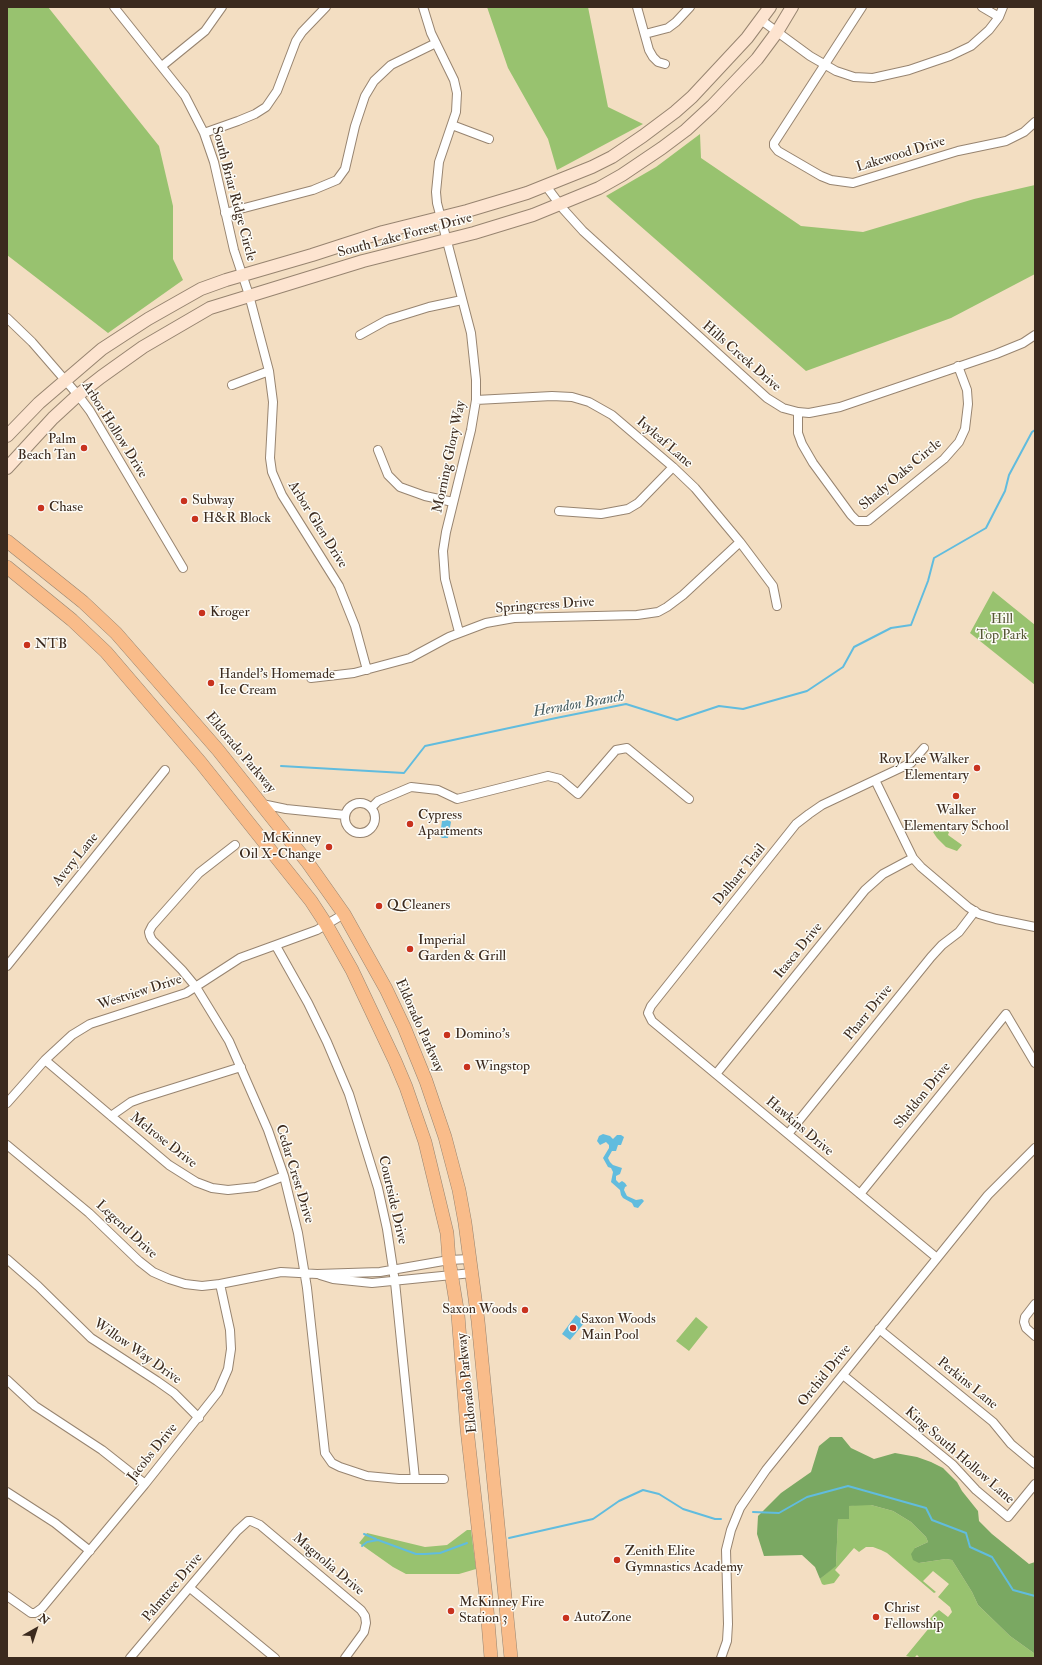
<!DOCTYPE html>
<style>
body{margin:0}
#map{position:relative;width:1042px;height:1665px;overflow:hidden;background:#f3dec2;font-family:"IM FELL Double Pica",serif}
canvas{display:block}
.frame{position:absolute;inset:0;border:8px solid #3b2a1e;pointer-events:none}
.north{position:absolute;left:16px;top:1609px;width:40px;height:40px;-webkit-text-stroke:3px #fdfcf7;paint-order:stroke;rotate:39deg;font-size:11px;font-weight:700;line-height:16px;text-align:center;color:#3b2a1e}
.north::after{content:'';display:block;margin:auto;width:14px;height:18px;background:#3b2a1e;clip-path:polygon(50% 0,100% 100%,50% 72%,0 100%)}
</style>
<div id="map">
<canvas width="1042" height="1665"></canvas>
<div class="frame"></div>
<div class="north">N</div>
</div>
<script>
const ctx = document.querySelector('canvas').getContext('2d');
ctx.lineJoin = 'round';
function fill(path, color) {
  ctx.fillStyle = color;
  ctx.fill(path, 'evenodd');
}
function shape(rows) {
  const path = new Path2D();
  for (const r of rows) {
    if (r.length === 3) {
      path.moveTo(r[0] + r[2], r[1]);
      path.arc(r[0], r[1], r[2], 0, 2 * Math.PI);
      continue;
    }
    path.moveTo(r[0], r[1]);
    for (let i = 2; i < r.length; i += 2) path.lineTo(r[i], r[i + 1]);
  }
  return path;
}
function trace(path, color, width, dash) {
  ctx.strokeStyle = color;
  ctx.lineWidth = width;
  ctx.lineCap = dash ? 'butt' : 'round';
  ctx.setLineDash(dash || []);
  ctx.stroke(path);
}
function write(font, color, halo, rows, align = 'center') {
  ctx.font = font + ' "IM FELL Double Pica",serif';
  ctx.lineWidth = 3;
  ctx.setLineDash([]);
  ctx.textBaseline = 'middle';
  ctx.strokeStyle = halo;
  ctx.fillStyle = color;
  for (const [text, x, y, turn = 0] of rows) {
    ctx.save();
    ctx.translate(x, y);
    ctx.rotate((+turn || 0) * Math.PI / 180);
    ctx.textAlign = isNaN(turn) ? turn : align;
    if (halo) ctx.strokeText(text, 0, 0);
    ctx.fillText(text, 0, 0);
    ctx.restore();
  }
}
fill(shape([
 [7,7,48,7,159,146,173,206,173,259,183,280,108,333,7,255],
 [487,7,588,7,608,107,643,124,557,170,548,139,508,68],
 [700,134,701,158,801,226,863,232,974,199,1035,185,1035,274,951,318,806,371,606,196,656,167],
 [993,591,1035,625,1035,685,970,633],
 [938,825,949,832,948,835,962,845,957,851,946,847,937,838,933,832],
 [696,1317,708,1327,689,1351,676,1341],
 [855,1505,871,1505,893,1511,911,1522,926,1537,928,1542,915,1548,919,1563,946,1559,952,1560,972,1592,978,1605,1010,1636,1035,1654,1035,1658,920,1658,917,1655,914,1658,906,1656,934,1622,930,1619,934,1614,939,1610,948,1617,952,1612,950,1607,938,1597,949,1584,933,1571,923,1581,936,1592,934,1593,887,1553,881,1550,873,1547,866,1547,859,1552,854,1548,835,1570,840,1575,834,1583,824,1585,822,1584,820,1579,836,1565,838,1518,849,1506],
 [467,1530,471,1530,476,1569,459,1574,406,1574,393,1567,359,1543,367,1533,425,1547,447,1545]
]), '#98c26f');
fill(shape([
 [830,1437,842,1437,851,1448,874,1459,895,1453,917,1457,931,1462,943,1468,957,1482,962,1491,978,1511,979,1521,992,1534,1029,1564,1035,1562,1035,1654,1010,1636,978,1605,972,1592,952,1560,946,1559,919,1563,913,1560,911,1554,915,1548,928,1542,926,1537,911,1522,893,1511,871,1505,849,1506,849,1519,838,1519,836,1566,820,1579,815,1567,802,1555,764,1556,757,1534,758,1516,781,1493,811,1472,819,1446]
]), '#7aa862');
fill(shape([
 [449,820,451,822,448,838,442,838,440,836,442,821],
 [603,1134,610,1136,613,1139,617,1135,621,1135,624,1137,621,1145,618,1145,616,1151,612,1151,608,1158,610,1162,613,1165,622,1168,620,1174,616,1176,616,1180,619,1183,622,1181,625,1183,627,1186,625,1187,624,1190,627,1196,636,1200,642,1199,644,1201,638,1208,634,1207,632,1203,623,1198,621,1195,620,1190,611,1182,613,1172,611,1168,608,1167,603,1158,609,1148,609,1145,606,1142,600,1145,597,1141,599,1136],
 [576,1315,585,1322,570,1340,562,1334]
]), '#61bcde');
trace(shape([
 [281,766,404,773,425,746,556,718,626,704,677,720,719,706,743,709,807,691,843,667,854,647,891,628,911,625,928,581,934,558,986,528,1005,491,1009,475,1032,432,1035,430],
 [753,1512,779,1513,807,1497,848,1486,926,1508,932,1520,966,1533,970,1547,992,1557,1013,1590,1035,1596],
 [364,1534,376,1539],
 [509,1538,593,1519,619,1501,643,1490,659,1494,683,1509,715,1519,721,1519],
 [362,1546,367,1542,378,1540,416,1554,425,1554,440,1553,467,1543]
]), '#61bcde', 2);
const minor = shape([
 [114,7,185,96,204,133,214,162,234,250,249,295,269,371,273,402,270,458,272,472,282,495,339,586,355,626,367,670],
 [423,7,431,33,454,80,457,93,456,112,439,162,436,192,437,203,471,333,476,380,476,400,471,430,446,532,443,551,445,579,459,632],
 [637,7,649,50,653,57,658,62,665,64],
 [862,7,774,143,774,146,778,151,821,176,831,180,853,183,958,151,1006,141,1024,132,1035,122],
 [982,7,999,17],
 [761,20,810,56,836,71,854,77,873,78,909,70,950,56,971,46,989,30,999,17,1003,7],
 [645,34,668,28,676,22,690,7],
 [162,66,205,31,222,7],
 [452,125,489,139],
 [204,133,238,121,255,114,266,107,277,91,296,41,302,32,326,7],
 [546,186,564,210,583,231,767,398,783,408,798,412,809,413,840,407,996,354,1023,343,1035,335],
 [225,213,313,190,337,180,345,169,355,126,365,96,374,81,391,65,436,43],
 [7,318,32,342,78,395,90,411,183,568],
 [360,335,387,320,429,307,462,300],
 [232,385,269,371],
 [476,400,552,396,572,397,589,402,612,415,673,467,695,488,740,542,773,586,777,606],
 [798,412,798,433,802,444,813,463,851,515,857,521,868,521,944,459,959,442,965,429,968,404,967,390,958,366],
 [378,450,388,475,400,487,425,496,453,502],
 [559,511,601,514,628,509,638,503,673,467],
 [311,678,354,673,410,658,449,637,486,623,514,618,637,615,658,612,667,607,683,595,740,542],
 [924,748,911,763,822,805,809,814,796,824,651,1006,648,1013,652,1021,937,1258],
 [875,780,913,858,921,867,968,907,979,914,996,919,1035,927],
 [360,818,15],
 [262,804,286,809,345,815],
 [371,808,378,801,411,787,438,790,457,799,548,776,560,779,578,794,616,750,627,748,689,799],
 [235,845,199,873,152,926,149,932,150,936,152,940,182,970,196,987,229,1041,268,1130,284,1176,298,1233,307,1288,325,1453,332,1463,340,1467,367,1476,399,1479,444,1479],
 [276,946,308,1003,327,1042,349,1094,378,1188,387,1229,395,1282,415,1479],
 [7,966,165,770],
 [45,1060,169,1165,196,1182,212,1188,228,1190,256,1187,284,1176],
 [716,1074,865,890,883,874,913,858],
 [7,1103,45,1060,72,1035,90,1024,186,993,240,958,317,930,344,914],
 [111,1116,131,1102,142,1098,241,1067],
 [788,1134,931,957,942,945,959,932,975,911],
 [7,1145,89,1213,139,1261,153,1272,169,1279,185,1284,202,1286,220,1284,281,1272,317,1274,380,1272,449,1260,470,1259],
 [860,1194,1006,1014,1035,1063],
 [7,1259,38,1286,91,1338,157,1381,174,1393,199,1418],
 [320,1275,333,1279,372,1283,472,1273],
 [1035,1304,1025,1317,1024,1322,1026,1328,1035,1336],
 [879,1329,993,1422,1011,1444,1035,1464],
 [843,1375,952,1464,976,1490,1008,1517,1035,1484],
 [7,1380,35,1406,102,1450,145,1484],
 [7,1492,55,1523,90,1551],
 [190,1588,275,1658],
 [7,1596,31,1613,35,1613,42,1608,145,1484,218,1392,228,1369,231,1349,230,1330,220,1284],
 [130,1658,237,1531,248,1521,251,1521,260,1525,361,1610,365,1616,366,1623,364,1632,345,1658],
 [721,1658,727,1641,728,1624,726,1550,731,1530,740,1508,766,1470,988,1195,1035,1148]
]);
const secondary = shape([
 [7,436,39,403,102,349,148,319,201,289,226,280,312,255,383,232,467,211,527,193,592,167,612,157,643,136,675,112,692,97,747,38,770,7],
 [7,468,53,418,78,395,101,377,143,347,210,308,363,261,474,233,533,215,599,188,622,175,662,148,686,130,712,106,757,59,777,32,792,7]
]);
const primary = shape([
 [7,541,83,602,116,633,218,750,308,863,344,914,386,989,404,1027,426,1081,445,1137,459,1190,465,1223,478,1321,511,1658],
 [7,567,72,620,106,652,201,763,311,901,326,924,352,970,395,1061,406,1087,425,1142,447,1233,449,1260,458,1315,467,1429,486,1597,491,1658]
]);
trace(minor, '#978470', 10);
trace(secondary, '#978470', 14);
trace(primary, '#978470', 14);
trace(minor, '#fff', 8);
trace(secondary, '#fde4d0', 12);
trace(primary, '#f9bc8a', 13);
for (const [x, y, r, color] of [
 [84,448,4,"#c8321e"],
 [184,501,4,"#c8321e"],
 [41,508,4,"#c8321e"],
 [195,519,4,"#c8321e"],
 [202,613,4,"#c8321e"],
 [27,645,4,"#c8321e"],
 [211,683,4,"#c8321e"],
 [977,768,4,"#c8321e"],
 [956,796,4,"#c8321e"],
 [410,824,4,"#c8321e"],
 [329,847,4,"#c8321e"],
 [379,906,4,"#c8321e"],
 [410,949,4,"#c8321e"],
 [447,1035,4,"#c8321e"],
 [467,1067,4,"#c8321e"],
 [525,1310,4,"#c8321e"],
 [573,1328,4,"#c8321e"],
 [617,1560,4,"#c8321e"],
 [451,1611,4,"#c8321e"],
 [876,1617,4,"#c8321e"],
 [566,1618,4,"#c8321e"]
]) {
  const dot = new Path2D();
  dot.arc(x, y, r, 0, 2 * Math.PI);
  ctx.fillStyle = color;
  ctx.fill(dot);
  trace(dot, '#fdfcf7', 1.5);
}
write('14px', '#3b2a1e', '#fdfcf7', [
 ["Lakewood Drive",901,155,-17],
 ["South Briar Ridge Circle",233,194,75],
 ["South Lake Forest Drive",405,236,-15],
 ["Hills Creek Drive",741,357,41],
 ["Arbor Hollow Drive",114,430,58],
 ["Ivyleaf Lane",664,443,41],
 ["Morning Glory Way",450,457,-78],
 ["Shady Oaks Circle",901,475,-40],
 ["Arbor Glen Drive",317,525,58],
 ["Springcress Drive",545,606,-4],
 ["Eldorado Parkway",240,753,50],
 ["Avery Lane",76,860,-51],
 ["Dalhart Trail",740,875,-51],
 ["Itasca Drive",799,951,-51],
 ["Westview Drive",140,993,-18],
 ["Pharr Drive",869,1013,-51],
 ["Eldorado Parkway",419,1026,66],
 ["Sheldon Drive",923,1096,-51],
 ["Hawkins Drive",799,1127,40],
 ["Melrose Drive",163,1141,38],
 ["Cedar Crest Drive",294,1174,73],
 ["Courtside Drive",392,1200,77],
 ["Legend Drive",126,1230,43],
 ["Willow Way Drive",137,1352,35],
 ["Orchid Drive",825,1376,-51],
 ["Eldorado Parkway",468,1383,-96],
 ["Perkins Lane",967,1384,39],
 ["Jacobs Drive",153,1453,-51],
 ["King South Hollow Lane",959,1456,41],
 ["Magnolia Drive",328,1565,40],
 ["Palmtree Drive",173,1588,-50]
]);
write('14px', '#3b2a1e', '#fdfcf7', [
 ["Palm",76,440,"right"],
 ["Beach Tan",76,456,"right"],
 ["Subway",192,501],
 ["Chase",49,508],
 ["H&R Block",203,519],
 ["Kroger",210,613],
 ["NTB",35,645],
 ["Handel's Homemade",219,675],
 ["Ice Cream",219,691],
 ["Roy Lee Walker",969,760,"right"],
 ["Elementary",969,776,"right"],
 ["Walker",956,811,"center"],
 ["Elementary School",956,827,"center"],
 ["Cypress",418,816],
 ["Apartments",418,832],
 ["McKinney",321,839,"right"],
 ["Oil X-Change",321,855,"right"],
 ["Q Cleaners",387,906],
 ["Imperial",418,941],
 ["Garden & Grill",418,957],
 ["Domino's",455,1035],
 ["Wingstop",475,1067],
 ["Saxon Woods",517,1310,"right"],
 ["Saxon Woods",581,1320],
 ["Main Pool",581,1336],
 ["Zenith Elite",625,1552],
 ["Gymnastics Academy",625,1568],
 ["McKinney Fire",459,1603],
 ["Station 3",459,1619],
 ["Christ",884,1609],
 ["Fellowship",884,1625],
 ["AutoZone",574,1618]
], 'left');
write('14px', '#575836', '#fdfcf7', [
 ["Hill",1002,620],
 ["Top Park",1002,636]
]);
write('italic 15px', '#485d61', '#fdfcf7', [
 ["Herndon Branch",579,705,-10]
]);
</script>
